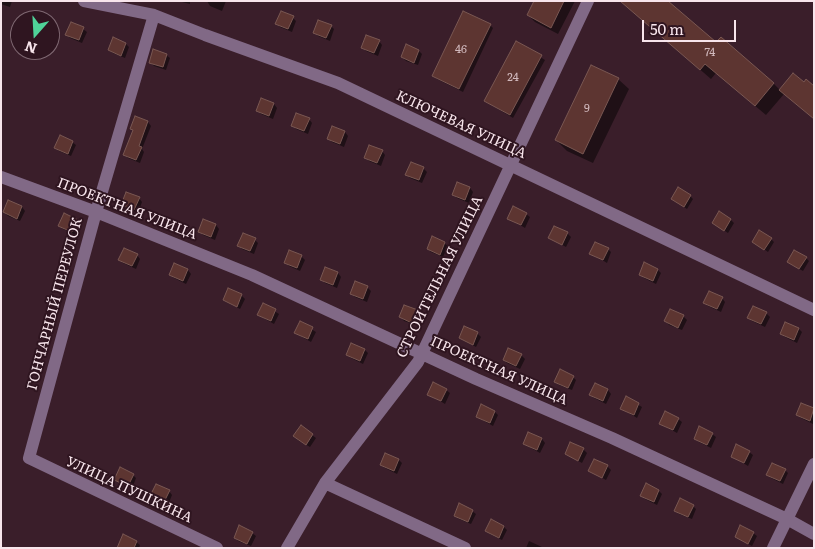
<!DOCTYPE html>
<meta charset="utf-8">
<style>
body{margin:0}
#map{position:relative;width:815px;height:549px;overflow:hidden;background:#3a1e2a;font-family:Literata,serif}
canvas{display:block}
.frame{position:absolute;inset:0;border:2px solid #f8e5ec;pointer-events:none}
.north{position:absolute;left:10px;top:10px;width:50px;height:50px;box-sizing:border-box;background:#2f1520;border:1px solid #7f6872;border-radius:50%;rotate:199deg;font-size:14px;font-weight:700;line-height:20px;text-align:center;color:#f8e5ec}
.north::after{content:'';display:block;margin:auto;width:18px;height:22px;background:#4fd399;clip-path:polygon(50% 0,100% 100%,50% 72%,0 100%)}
.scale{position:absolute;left:642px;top:20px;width:94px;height:22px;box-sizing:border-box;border:2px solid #f8e5ec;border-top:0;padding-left:6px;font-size:15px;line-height:18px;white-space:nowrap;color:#f8e5ec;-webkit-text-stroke:4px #2f1520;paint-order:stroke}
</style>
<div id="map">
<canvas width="815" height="549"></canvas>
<div class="frame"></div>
<div class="north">N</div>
<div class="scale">50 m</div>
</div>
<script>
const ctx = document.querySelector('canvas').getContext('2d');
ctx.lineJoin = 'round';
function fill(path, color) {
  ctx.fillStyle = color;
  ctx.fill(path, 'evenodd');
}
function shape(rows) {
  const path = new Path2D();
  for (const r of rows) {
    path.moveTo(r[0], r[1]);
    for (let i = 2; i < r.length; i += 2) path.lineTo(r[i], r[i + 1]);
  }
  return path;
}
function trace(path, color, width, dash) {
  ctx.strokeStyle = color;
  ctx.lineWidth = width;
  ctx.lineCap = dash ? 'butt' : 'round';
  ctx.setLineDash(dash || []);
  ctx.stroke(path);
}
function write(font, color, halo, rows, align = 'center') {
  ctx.font = font + ' Literata,serif';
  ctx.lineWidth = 4;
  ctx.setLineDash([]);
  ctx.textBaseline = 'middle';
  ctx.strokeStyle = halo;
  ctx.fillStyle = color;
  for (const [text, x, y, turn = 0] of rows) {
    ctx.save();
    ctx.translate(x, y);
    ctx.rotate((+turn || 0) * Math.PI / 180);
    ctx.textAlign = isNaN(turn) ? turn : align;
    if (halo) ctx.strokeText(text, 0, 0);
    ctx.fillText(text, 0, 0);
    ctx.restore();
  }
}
fill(shape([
 [1,1,12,1,10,7,1,4],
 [178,1,190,1,190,4],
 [207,1,226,1,222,11,210,6],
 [535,1,575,1,558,34,535,22,528,15],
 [622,2,716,44,774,84,780,90,804,83,814,87,814,119,784,94,766,115,716,73,711,79],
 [293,18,296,21,292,32,280,27,277,24],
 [490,25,493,28,463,92,437,79,433,76],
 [331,26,334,29,330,41,318,36,315,32],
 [83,29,87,32,82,43,70,38,67,35],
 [379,41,382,45,378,56,366,51,362,47],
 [517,43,545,60,513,118,485,101],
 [126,44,129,47,125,58,113,53,109,50],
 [419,51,422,54,418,65,406,61,402,57],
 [166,55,170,58,166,70,154,66,150,62],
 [618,79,629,89,593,163,567,151,556,140],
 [262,99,274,104,277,108,273,119,261,114,257,110],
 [136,117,148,122,151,126,142,149,144,152,140,163,128,158,124,154,134,131,131,128],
 [309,119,312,123,308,134,296,129,293,125],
 [333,127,345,132,348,136,344,147,332,142,328,138],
 [72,142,76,145,71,156,59,151,56,148],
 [382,151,385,155,381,166,369,161,366,157],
 [423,168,427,172,422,183,410,178,407,175],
 [458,184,470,188,473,192,469,203,457,198,453,195],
 [690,196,693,199,687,209,673,199],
 [139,198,142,202,138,213,126,208,122,204],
 [9,202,22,207,25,211,20,221,8,216,4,212],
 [526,214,530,217,525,228,509,218],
 [204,220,216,225,219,229,215,240,203,235,199,231],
 [731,220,734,223,728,233,713,223],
 [77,221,81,224,76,235,63,229,60,226],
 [567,233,571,237,566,247,550,238],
 [771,239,774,242,768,252,754,242],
 [255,240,258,243,254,254,242,249,239,246],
 [444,243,448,246,443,257,431,252,428,249],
 [608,249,611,252,607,263,591,253],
 [137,255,140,259,136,269,123,263,120,260],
 [301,256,305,260,300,271,289,266,285,262],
 [806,258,809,261,803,271,792,265],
 [175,264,188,270,191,274,186,284,174,278,170,275],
 [326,268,338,273,341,277,337,288,325,283,321,279],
 [658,270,661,273,656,284,644,278,640,274],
 [356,283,368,288,371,291,367,302,355,297,351,294],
 [241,295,245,299,240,309,224,300],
 [722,298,725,302,721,312,708,306,705,303],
 [263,304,279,314,274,324,258,315],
 [417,311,420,315,416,325,404,321,401,317],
 [766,313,770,317,765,327,752,321,749,318],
 [683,316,687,320,682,330,669,325,666,321],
 [300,322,316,332,311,342,295,333],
 [799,329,802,332,797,343,785,337,781,334],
 [477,333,481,337,476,347,460,338],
 [352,344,365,350,368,353,363,364,351,358,347,355],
 [509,349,521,355,525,359,520,369,507,363,504,360],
 [573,377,576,380,572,390,559,385,556,381],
 [595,384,608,390,611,394,606,404,594,398,590,395],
 [446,390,450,393,445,404,429,394],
 [626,398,642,407,637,418,621,408],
 [802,404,814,410,813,424,801,418,797,415],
 [495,412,498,415,493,426,477,417],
 [678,419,682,422,677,433,661,424],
 [301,427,316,438,310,447,298,440],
 [529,434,542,439,545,443,540,453,524,444],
 [712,434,716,437,711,448,699,442,695,438],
 [571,444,583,449,587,453,582,463,566,454],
 [749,452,753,455,748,466,732,456],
 [386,454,399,460,402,463,397,474,385,468,381,465],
 [607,466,611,470,606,480,590,471],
 [785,470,788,473,783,484,771,478,767,475],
 [133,475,136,478,132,489,116,479],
 [169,491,172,495,168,505,152,496],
 [659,491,662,494,657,505,645,499,641,495],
 [693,506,696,509,692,519,679,514,676,510],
 [472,511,476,514,471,524,459,519,455,515],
 [504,527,507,530,502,540,490,534,486,531],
 [252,533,256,536,251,546,238,541,235,537],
 [753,533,757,536,752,546,736,537],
 [529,541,542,547,542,548,526,548],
 [136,542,140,545,139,548,121,548]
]), '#0007');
const building = shape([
 [534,1,564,1,551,28,527,15,534,1],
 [620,1,668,1,716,42,721,37,774,83,755,106,705,64,700,70,620,1],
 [281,11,294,16,288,29,275,24,281,11],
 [463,11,491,24,459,89,432,76,463,11],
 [318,20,332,25,326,38,313,33,318,20],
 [71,22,84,27,79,40,65,35,71,22],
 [366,35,380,40,374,53,361,48,366,35],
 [113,37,126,43,121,56,108,50,113,37],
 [516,41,542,55,510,115,484,101,516,41],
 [406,44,419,50,414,63,401,57,406,44],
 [153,49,167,54,163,67,149,63,153,49],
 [591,65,619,78,583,154,555,140,591,65],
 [793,73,804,82,806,79,814,86,814,119,779,90,793,73],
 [261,98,274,103,269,116,256,111,261,98],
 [296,113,310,118,304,131,291,126,296,113],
 [135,116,148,121,139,146,142,147,136,160,123,155,133,130,130,129,135,116],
 [332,126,345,131,340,144,327,139,332,126],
 [60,135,73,141,68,154,54,148,60,135],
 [369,145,383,150,377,163,364,158,369,145],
 [411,162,424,167,419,180,405,175,411,162],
 [457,182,470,187,465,200,452,195,457,182],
 [678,187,691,195,684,207,671,199,678,187],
 [126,192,140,197,134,210,121,205,126,192],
 [8,200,22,206,17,219,3,212,8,200],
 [513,206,527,213,521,225,507,219,513,206],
 [719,211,731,219,724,231,712,223,719,211],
 [64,213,78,220,72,232,58,226,64,213],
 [203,219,216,224,211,237,198,232,203,219],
 [554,226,568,232,562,245,548,238,554,226],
 [759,230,772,238,764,250,752,242,759,230],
 [243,233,256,238,250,251,237,246,243,233],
 [432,236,445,242,440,255,427,249,432,236],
 [595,242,609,248,603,260,589,254,595,242],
 [124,248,138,254,132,266,118,260,124,248],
 [289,250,302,255,297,268,284,263,289,250],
 [794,250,807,257,799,269,787,262,794,250],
 [644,262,658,269,653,281,639,275,644,262],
 [174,263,188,269,183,281,169,275,174,263],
 [325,267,338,272,333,285,320,280,325,267],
 [355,281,368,286,363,299,350,294,355,281],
 [228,288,242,294,237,307,223,300,228,288],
 [709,291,723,297,717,309,703,303,709,291],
 [263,303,276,309,271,321,257,315,263,303],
 [404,305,418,310,412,323,399,317,404,305],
 [753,306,767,312,761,324,747,318,753,306],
 [670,309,684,315,678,328,664,321,670,309],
 [300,321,313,327,308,339,294,333,300,321],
 [785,322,799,328,794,340,780,334,785,322],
 [464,326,478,332,473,345,459,338,464,326],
 [351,343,365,349,360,361,346,355,351,343],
 [508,348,522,354,516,366,503,360,508,348],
 [560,369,574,376,568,388,554,382,560,369],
 [433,382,447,389,441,401,427,395,433,382],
 [595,383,608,389,603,401,589,395,595,383],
 [626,396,639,403,634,415,620,409,626,396],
 [801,403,814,408,810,421,796,415,801,403],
 [481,404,495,411,490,423,476,417,481,404],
 [665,411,679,418,673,430,659,424,665,411],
 [301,425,313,434,306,445,293,436,301,425],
 [699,426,713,433,707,445,694,439,699,426],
 [528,432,542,438,537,450,523,444,528,432],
 [570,442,584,448,578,461,565,454,570,442],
 [736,444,750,451,744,463,731,457,736,444],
 [385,453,399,459,394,471,380,465,385,453],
 [594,459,608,465,602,478,588,471,594,459],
 [772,463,786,469,780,481,766,475,772,463],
 [120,467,134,474,128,486,114,480,120,467],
 [646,483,659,490,654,502,640,496,646,483],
 [156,484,170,490,164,502,150,496,156,484],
 [680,498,694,505,688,517,674,511,680,498],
 [459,503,473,510,468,522,454,516,459,503],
 [491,519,504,526,499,538,485,531,491,519],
 [239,525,253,532,247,544,234,538,239,525],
 [740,525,754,532,748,544,735,537,740,525],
 [123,534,137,541,134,548,117,548,123,534]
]);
fill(building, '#5d3531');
trace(building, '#795752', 1);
trace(shape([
 [84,1,154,15,205,35,338,83,814,310],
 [154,15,96,212,29,458,217,548],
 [1,177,96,212,252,275,476,379,612,438,787,519,814,534],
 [325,483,465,548],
 [287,548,325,483,418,362,588,1],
 [773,548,814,464]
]), '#816986', 12);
write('11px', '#d1b9bd', null, [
 ["46",461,50],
 ["74",710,53],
 ["24",513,78],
 ["9",587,109]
]);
write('14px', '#f8e5ec', '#2f1520', [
 ["КЛЮЧЕВАЯ УЛИЦА",461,125,25],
 ["ПРОЕКТНАЯ УЛИЦА",127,209,21],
 ["СТРОИТЕЛЬНАЯ УЛИЦА",440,277,-64],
 ["ГОНЧАРНЫЙ ПЕРЕУЛОК",55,304,-75],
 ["ПРОЕКТНАЯ УЛИЦА",499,371,24],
 ["УЛИЦА ПУШКИНА",129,490,25]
]);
</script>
